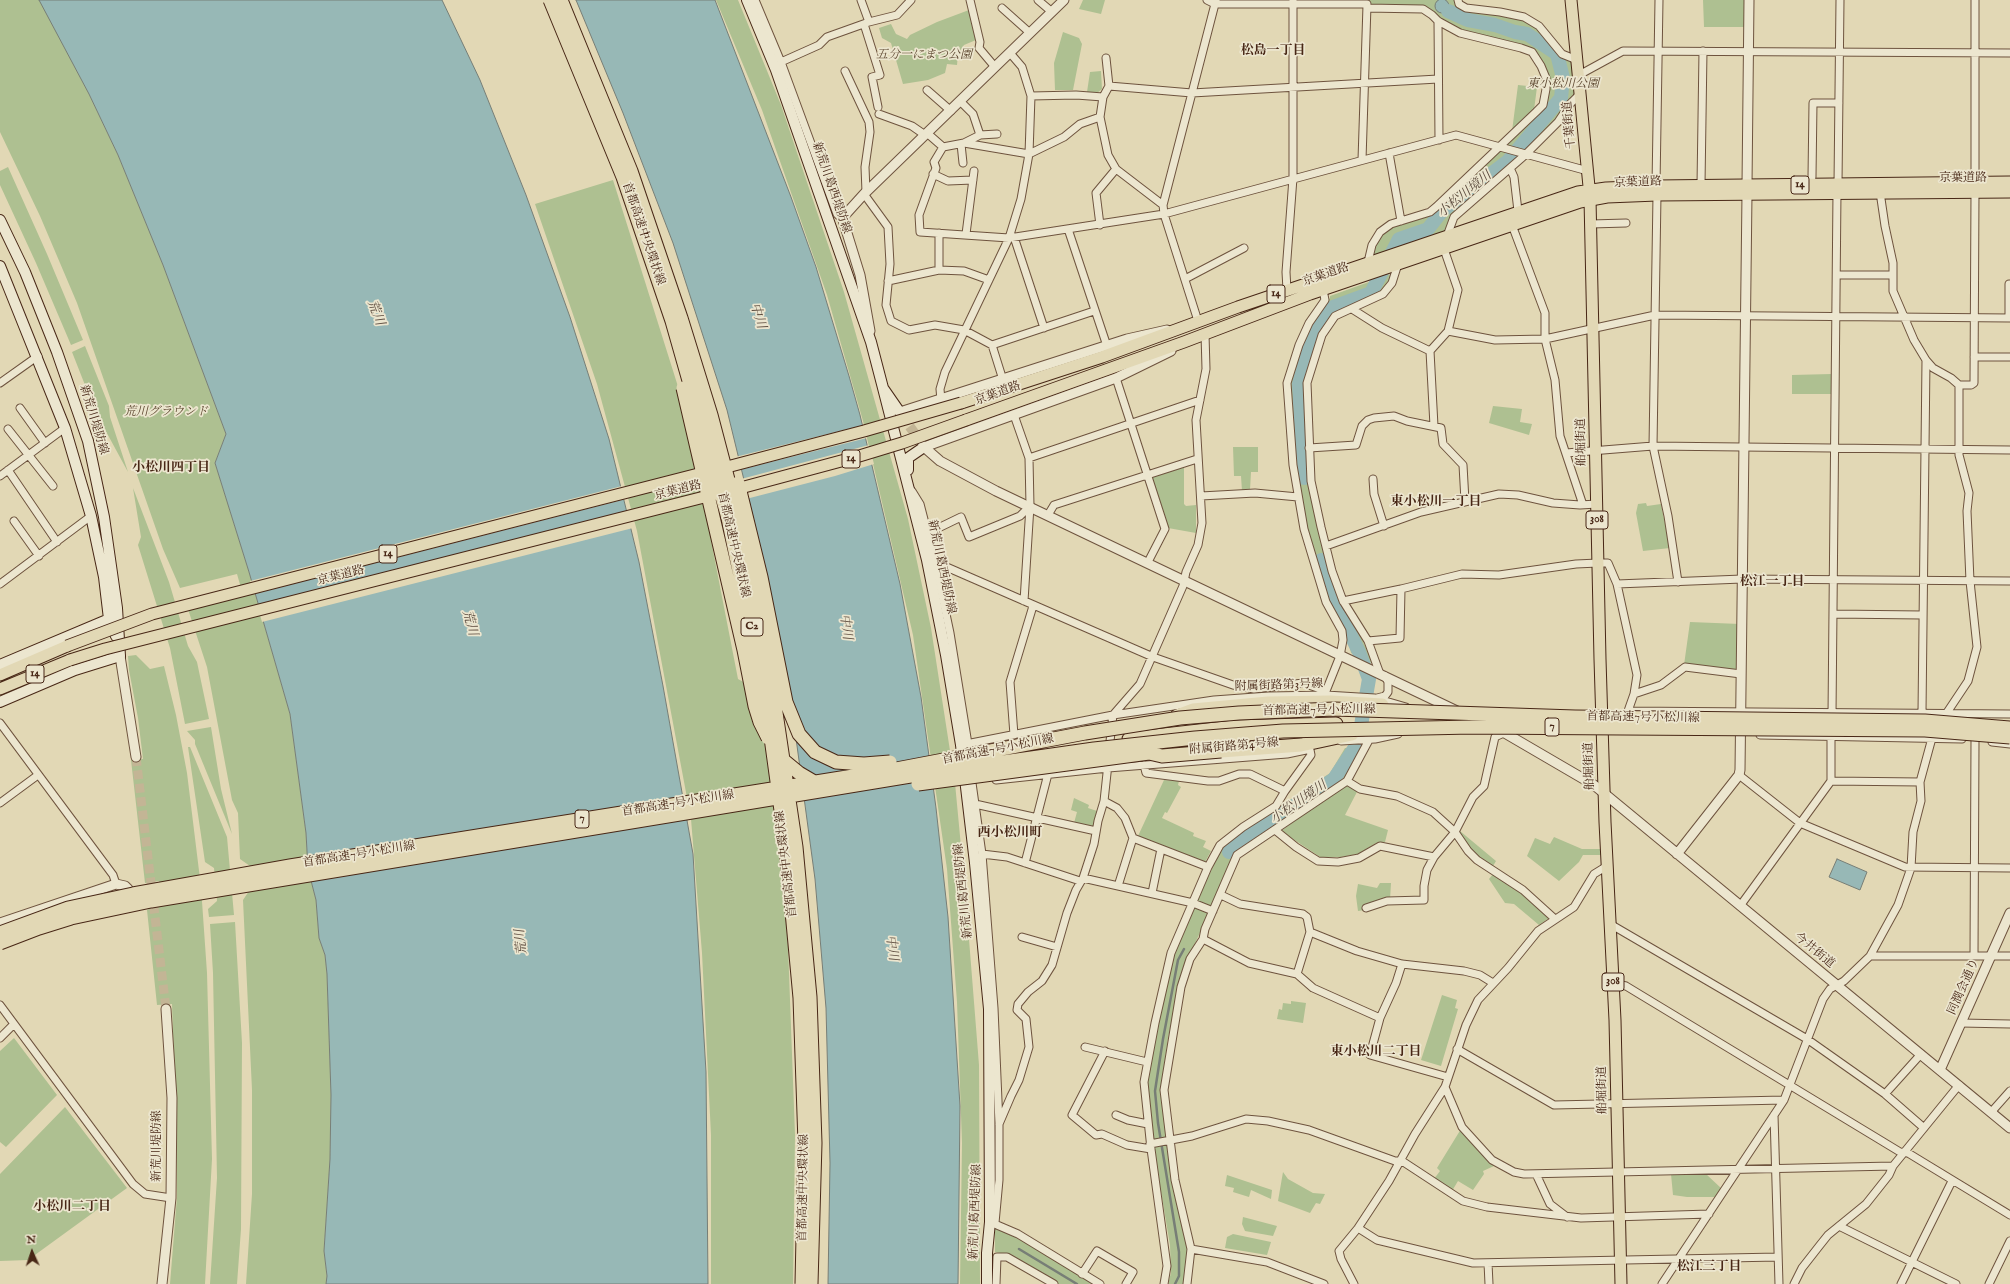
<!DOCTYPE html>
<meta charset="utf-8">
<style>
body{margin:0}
#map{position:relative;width:2010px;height:1284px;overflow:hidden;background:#e2d8b5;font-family:"IM FELL English",serif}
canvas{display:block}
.north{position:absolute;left:12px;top:1232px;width:40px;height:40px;-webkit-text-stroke:3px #ece6cf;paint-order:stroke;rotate:357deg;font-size:11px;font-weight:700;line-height:16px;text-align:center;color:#482716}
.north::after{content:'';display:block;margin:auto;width:14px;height:18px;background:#482716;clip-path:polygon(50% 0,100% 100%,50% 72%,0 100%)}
</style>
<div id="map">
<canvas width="2010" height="1284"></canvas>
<div class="north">N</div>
</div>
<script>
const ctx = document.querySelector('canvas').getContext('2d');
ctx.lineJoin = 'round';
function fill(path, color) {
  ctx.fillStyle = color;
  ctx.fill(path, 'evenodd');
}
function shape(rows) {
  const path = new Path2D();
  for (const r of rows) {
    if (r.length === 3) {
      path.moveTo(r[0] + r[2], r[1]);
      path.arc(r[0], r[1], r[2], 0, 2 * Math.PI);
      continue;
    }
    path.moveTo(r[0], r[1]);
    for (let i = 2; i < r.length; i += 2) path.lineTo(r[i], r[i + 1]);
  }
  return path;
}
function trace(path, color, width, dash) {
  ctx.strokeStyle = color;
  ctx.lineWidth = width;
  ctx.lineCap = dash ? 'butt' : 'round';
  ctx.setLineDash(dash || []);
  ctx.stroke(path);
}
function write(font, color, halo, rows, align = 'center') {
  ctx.font = font + ' "IM FELL English","Noto Serif JP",serif';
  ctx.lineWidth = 3.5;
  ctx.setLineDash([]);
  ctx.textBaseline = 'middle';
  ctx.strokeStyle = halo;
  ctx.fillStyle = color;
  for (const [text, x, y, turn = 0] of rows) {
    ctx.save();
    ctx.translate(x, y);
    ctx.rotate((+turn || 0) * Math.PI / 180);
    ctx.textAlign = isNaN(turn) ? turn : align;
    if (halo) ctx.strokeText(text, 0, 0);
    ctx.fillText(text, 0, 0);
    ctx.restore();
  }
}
fill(shape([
 [0,0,40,0,89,94,118,155,163,265,226,434,215,463,249,572,290,714,306,833,308,869,316,900,319,938,325,955,327,973,331,1095,330,1159,324,1251,327,1276,326,1284,246,1284,252,1194,252,1090,243,900,249,891,278,862,250,866,240,859,238,813,232,800,207,667,186,603,241,588,237,574,180,588,163,549,77,303,40,216,0,132],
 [716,0,738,0,781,105,844,292,908,519,931,628,955,783,965,889,979,1065,980,1284,960,1284,962,1143,957,1002,947,869,913,635,863,421,827,295,762,110],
 [1083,0,1105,0,1101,14,1079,9],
 [1367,0,1458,0,1459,4,1500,12,1540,26,1562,54,1577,60,1580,94,1558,122,1454,217,1447,236,1368,262,1380,232,1430,212,1543,105,1546,78,1532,52,1460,33,1423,9,1367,8],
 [1703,0,1746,0,1746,27,1704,27],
 [969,10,976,40,964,45,958,54,957,65,947,64,945,73,928,80,903,84,891,43,882,38,879,28,891,24,896,34,907,39,910,35,937,22],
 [1063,32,1079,38,1082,44,1073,90,1055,90,1054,63],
 [1101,71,1102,89,1097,93,1087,92,1090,72],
 [1518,85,1537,87,1534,110,1512,131],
 [8,167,47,254,83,340,71,345,36,263,0,185,0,171],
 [613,180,686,412,738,679,756,689,775,805,788,946,795,1135,793,1284,711,1284,711,1135,702,953,691,819,637,531,597,384,535,204],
 [1391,274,1388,284,1382,292,1371,298,1340,308,1331,314,1318,333,1304,382,1310,488,1322,548,1330,574,1374,664,1351,653,1347,635,1325,596,1312,549,1299,489,1296,466,1290,383,1302,345,1310,323,1330,298,1330,296],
 [85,346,109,406,110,417,128,472,96,413,72,352],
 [1831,374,1831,394,1792,394,1792,375],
 [1493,406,1522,409,1520,422,1532,424,1529,435,1489,423],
 [1233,447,1258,447,1258,472,1251,472,1250,490,1242,491,1241,476,1234,476],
 [1184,466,1184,504,1186,506,1196,505,1196,533,1168,528,1152,479,1153,475],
 [133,488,169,582,188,646,197,662,209,719,185,724,170,648,138,545,141,537],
 [1646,503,1647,506,1661,504,1670,548,1643,551,1636,513,1638,504],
 [1690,622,1740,624,1739,672,1684,665],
 [136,655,150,669,164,666,176,715,187,773,201,887,207,973,212,1159,205,1284,170,1284,177,1197,177,1153,172,1004,157,1005,147,910,162,903,159,881,145,883,131,760,143,759,138,718,129,670,128,656],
 [211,727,221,789,232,834,195,744,195,740,187,731],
 [188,747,190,747,227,837,234,915,209,917,208,909,217,901,214,868,205,862],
 [1362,747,1347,779,1236,855,1191,952,1179,984,1168,1038,1161,1089,1167,1136,1188,1249,1185,1284,1168,1284,1171,1273,1170,1245,1152,1139,1147,1085,1156,1024,1173,953,1223,845,1330,773,1345,748],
 [1164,780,1179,781,1178,785,1181,787,1167,813,1165,812,1162,818,1194,833,1193,836,1206,841,1203,847,1211,851,1205,862,1138,836],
 [1347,783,1358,790,1345,815,1388,830,1385,842,1378,842,1358,854,1341,857,1320,857,1281,831],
 [1074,798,1089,805,1088,808,1097,811,1093,828,1074,823,1077,812,1071,810],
 [1460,831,1496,861,1493,866,1478,857,1469,849,1459,834],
 [1554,837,1582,849,1603,849,1604,855,1583,855,1579,862,1559,881,1527,856,1535,838,1550,844],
 [1493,874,1522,893,1549,918,1539,925,1514,904,1505,903,1489,879],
 [1380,883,1391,883,1390,900,1366,904,1365,910,1358,911,1356,896,1358,884,1377,888],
 [235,922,242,1043,241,1229,237,1284,210,1284,217,1178,213,973,210,924],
 [1442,995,1457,1000,1455,1008,1458,1009,1441,1066,1421,1060],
 [1291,1001,1306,1003,1303,1023,1277,1019,1279,1009,1282,1010,1283,1003,1291,1004],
 [14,1038,57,1095,6,1147,0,1142,0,1051],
 [65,1107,127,1188,28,1260,0,1261,0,1174],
 [1461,1129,1491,1161,1494,1166,1483,1171,1484,1174,1473,1190,1458,1181,1452,1191,1434,1179,1440,1171,1437,1168],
 [1283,1172,1288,1179,1313,1193,1325,1194,1320,1204,1316,1203,1310,1213,1278,1201],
 [1671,1174,1706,1174,1722,1189,1717,1197,1687,1197,1673,1195],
 [1227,1175,1272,1190,1271,1199,1251,1190,1249,1197,1233,1192,1234,1188,1225,1186],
 [1243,1217,1277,1226,1273,1236,1245,1231,1242,1224],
 [995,1227,1014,1234,1096,1284,1058,1284,1009,1255,995,1252],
 [1233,1234,1271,1242,1267,1255,1225,1248,1227,1237]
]), '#aec091');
const water = shape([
 [1442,6,7],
 [39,0,442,0,480,80,526,195,570,317,609,439,639,562,663,686,693,854,706,1072,708,1284,326,1284,327,1276,324,1251,330,1159,331,1095,327,974,325,955,319,938,316,900,308,869,306,833,290,714,249,572,215,463,226,434,163,265,118,155,89,94,39,0],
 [576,0,715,0,791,197,816,267,849,376,860,415,900,584,921,697,936,808,948,917,960,1106,958,1284,828,1284,830,1163,826,1008,815,879,788,679,753,517,727,410,673,243,623,113,576,0],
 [1837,859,1867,872,1860,890,1829,877,1837,859]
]);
fill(water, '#97b8b6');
trace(water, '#777e76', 1);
fill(shape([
 [864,425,867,438,739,470,735,457],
 [869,445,874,464,835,476,746,499,741,479],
 [622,486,626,499,254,594,250,581],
 [628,511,633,528,262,622,257,605]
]), '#e2d8b5');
trace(shape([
 [1019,1249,1077,1284],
 [1175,1284,1179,1276,1179,1252,1158,1123,1155,1091,1163,1039,1178,960,1184,949]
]), '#777e76', 2.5);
trace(shape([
 [1304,478,1299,384,1306,356,1315,330,1333,307,1371,293,1399,239,1428,229,1442,211,1508,161,1561,98,1563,78,1557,54,1527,34,1515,32,1495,25,1468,20,1448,11],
 [1229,852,1238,843,1334,779,1358,743,1369,679,1359,652,1327,585,1321,560]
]), '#97b8b6', 14);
trace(shape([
 [136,757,166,1009]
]), '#c3b595', 9, [9, 4.5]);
trace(shape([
 [901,414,922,444]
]), '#c3b595', 10, [10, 5]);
const minor = shape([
 [755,0,781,62,837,214,843,220],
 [861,0,869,22],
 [970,0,980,42,979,48,995,67],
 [1038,0,1052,12],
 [1207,0,1215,4,1367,4],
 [1458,0,1459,4,1466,8,1500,12,1524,17,1539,26,1562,54,1577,60],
 [1975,0,1975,182],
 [1002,8,1030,33],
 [1367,8,1423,9,1432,15,1438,21,1460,33,1521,48,1532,52,1541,66,1546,78,1546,89,1543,105,1536,112,1436,207,1430,212,1391,224,1380,232,1372,245,1368,262],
 [1438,21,1439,140],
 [864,24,880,75,872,77,878,107],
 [1106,58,1109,86],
 [781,62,819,45,827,37,869,22,897,15,911,0],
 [845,71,869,122,870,132,865,167,866,192],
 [1579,75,1623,51,2010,53],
 [927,90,951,111],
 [1031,96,1076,95,1103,97,1109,86,1192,93,1438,79],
 [1103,97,1100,117,1108,155,1116,169,1163,205],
 [960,101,973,114,980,135],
 [879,114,912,126,925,135],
 [927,133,943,147],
 [997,134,980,135,964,143,1029,154,1064,137,1080,124,1100,117],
 [964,143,943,147,934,162,936,168,919,215,920,232,1009,238,1164,214,1456,135,1588,171],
 [961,144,963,163],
 [1389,153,1401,221],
 [1362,160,1367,5],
 [1510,168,1514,177,1518,211],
 [933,174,948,181,973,180],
 [1812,177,1813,103,1839,103],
 [1838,184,1840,0],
 [1701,185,1703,51],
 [1656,186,1659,0],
 [864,194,888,227,890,264,886,305,891,321,909,330,935,325,964,330,992,345,1094,311],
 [1657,195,1653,446,1668,516,1678,582],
 [1591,224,1626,223],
 [1100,225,1096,193,1116,169],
 [1512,225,1545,313,1545,339,1555,380,1560,436,1583,505],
 [1068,229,1107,346],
 [939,233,939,270],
 [966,234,974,171],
 [1447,236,1454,217,1525,155,1558,122,1570,104,1580,94],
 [1014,237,1044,328],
 [1837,275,1893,275],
 [1185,279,1244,248],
 [888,281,939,270,964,271,989,280],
 [2009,284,2009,318],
 [1287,290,1286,272,1293,178,1293,0],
 [1323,290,1325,300,1309,323,1299,345,1287,383,1293,465,1304,529,1326,602,1342,631,1343,640,1340,656,1326,691,1326,695],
 [1352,309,1382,328,1430,351],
 [1198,321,1164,214,1163,205,1216,0],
 [1448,331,1495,340,1545,339,1655,315,2010,318],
 [992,345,1003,380],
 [1974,357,2010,357],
 [1116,378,1165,529,1148,562],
 [0,383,38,356],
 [1959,385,1971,385,1974,383,1975,192],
 [941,400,940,389,945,372,1009,238,1021,199,1029,154,1031,96,1022,67,1010,53],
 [20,408,45,443],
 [1014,415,1029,458,1030,506,1024,601],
 [1434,426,1430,351,1448,331,1458,290,1444,249],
 [8,429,53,486],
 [1309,448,1356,445,1362,426,1368,420,1374,418,1394,416,1407,421,1441,428,1443,444,1463,465,1465,501],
 [1566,453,1653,446,2010,450],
 [1029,458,1200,400],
 [8,470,57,542],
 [0,476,65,428],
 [1373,479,1374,494,1384,526],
 [912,491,920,504,935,562,950,633,968,744],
 [1201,496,1255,493,1298,497],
 [1048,515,1054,505,1197,459],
 [14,521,39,556],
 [928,533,961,517,969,537,1020,516,1030,506],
 [1326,546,1421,512,1499,494,1518,495,1553,503,1580,505,1597,504],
 [935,562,1153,657,1233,685,1254,689,1303,683,1326,691],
 [0,584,91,516],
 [1617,584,1637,675,1634,694,1628,711],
 [1343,601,1401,589],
 [1833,614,1922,615],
 [1368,641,1400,638,1401,589,1462,574,1499,575,1576,564,1598,563,1608,563,1617,584,1742,579,2010,581],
 [1380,674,1368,641,1343,601,1332,571,1321,527,1311,481,1307,383,1322,335,1335,316,1383,294,1392,283,1398,264],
 [1634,694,1661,685,1685,667,1741,674],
 [1377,698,1385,696,1388,692,1388,682,1385,676],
 [1628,711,2010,714],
 [1922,712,1926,360],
 [1832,715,1837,192],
 [0,723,113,875,116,884],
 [1014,735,1010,682,1033,606],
 [1760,735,1962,739],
 [1341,741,1375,739,1398,734],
 [1992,742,2010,744],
 [961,745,1113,715,1214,700,1269,696,1326,695,1375,698,1406,707],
 [1109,750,1113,715,1140,684,1183,586,1186,572,1198,545,1202,523,1196,420,1206,369,1205,334],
 [1144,765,1146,773,1208,781,1219,781,1239,774,1250,774,1285,791],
 [1739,775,1800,823,1905,867,2010,868],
 [996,780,1108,768,1287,754,1306,750],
 [1347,781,1360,789,1397,796,1433,812,1455,832,1468,851,1477,860,1523,890,1555,919],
 [1831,781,1920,782],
 [972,783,982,854,994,1008,999,1124,999,1180,995,1223],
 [1104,801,1117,808,1125,818,1133,838,1208,867],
 [0,803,38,775],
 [975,804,1096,831],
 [1275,830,1296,847,1318,861,1338,862,1359,858,1380,846,1434,857],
 [982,854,1007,857,1080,881],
 [1025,863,1048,774],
 [1083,878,1193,903,1213,911],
 [1118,886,1133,838],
 [1152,893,1161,849],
 [1221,895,1240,904,1303,914,1307,917,1310,932,1297,974],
 [1740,906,1831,781,1831,732],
 [1366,908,1387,901,1424,900,1424,886,1427,870,1434,857,1455,832,1473,797,1484,786,1495,737,1506,732],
 [1610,924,1807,1039,1885,1094,1924,1128],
 [1310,932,1357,951,1402,964,1464,971,1480,975,1493,983],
 [1022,937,1057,947],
 [1203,939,1249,963,1297,974,1313,988,1380,1018],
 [1870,956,2010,956],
 [1974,956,1975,740],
 [1402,964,1396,983,1380,1018,1370,1055,1448,1077],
 [1613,983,1626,986,1900,1152,1908,1153,2010,1215],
 [0,1005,133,1184,145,1194,171,1198],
 [1961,1023,2010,1024],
 [0,1038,14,1024],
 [1085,1047,1147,1062],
 [1457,1049,1554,1105,1784,1100],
 [1105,1051,1072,1115,1096,1135,1102,1134,1127,1145,1151,1149],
 [1445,1087,1462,1127,1492,1160,1514,1172,1524,1174,1893,1166],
 [1885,1094,1921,1054],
 [1993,1113,1994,1109,2010,1091],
 [1116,1115,1128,1120,1148,1124],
 [1774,1115,1779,1284],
 [999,1124,1011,1096,1019,1080,1029,1047,1026,1019,1017,1010,1018,1004,1028,992,1042,981,1052,965,1067,913,1076,890,1083,878,1094,844,1098,821,1104,801,1108,764],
 [1150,1144,1192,1136,1246,1119,1268,1121,1309,1130,1395,1161,1402,1161,1463,1201,1487,1207,1581,1218,1709,1214],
 [1536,1174,1550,1204,1567,1217],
 [990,1222,1018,1234,1100,1284],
 [1839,1226,1956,1284],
 [1358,1228,1377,1240,1473,1263,1778,1257],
 [1191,1249,1267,1262,1324,1284],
 [1488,1263,1489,1284],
 [1082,1274,1097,1251,1133,1272,1126,1284],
 [996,1284,997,1257,1007,1257,1054,1284],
 [1164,1284,1167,1266,1151,1149,1144,1082,1155,1023,1171,953,1208,867,1220,845,1243,827,1276,806,1285,791,1311,755,1310,750],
 [1187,1284,1191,1249,1175,1180,1164,1090,1181,987,1190,959,1203,939,1205,929,1237,855,1347,781,1369,740],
 [1354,1284,1341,1259,1339,1251,1358,1228,1389,1181,1415,1134,1445,1087,1466,1025,1478,1000,1508,968,1538,931,1574,907,1594,874,1607,866],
 [1662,1284,1784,1100,1823,999,1830,989,1844,981,1870,956,1898,905,1911,868,1913,832,1921,801,1920,782,1932,738,1946,714,1968,681,1977,647,1970,581,1967,511,1969,493,1959,455,1959,385,1951,378,1933,368,1926,360,1914,340,1893,291,1893,263,1885,226,1880,192],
 [1794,1284,1802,1268,1820,1245,1828,1235,1866,1204,1889,1175,1893,1166,1959,1085],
 [1901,1284,1952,1181],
 [1989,1284,2010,1241]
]);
const tertiary = shape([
 [1747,185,1749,0],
 [870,331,860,275,843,220,845,215,864,194,1064,0],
 [1171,351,1116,378,924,447,940,461,996,491,1457,711],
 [900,412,1127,339,1167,330],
 [120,656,136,757],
 [1498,729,1594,785,2010,1128],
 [1677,854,1739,775,1740,770,1747,194],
 [0,923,116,884,125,886,128,889,129,899],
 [1940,1070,2010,913],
 [162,1284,171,1198,172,1098,166,1009]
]);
const secondary = shape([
 [747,0,776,70,871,342,883,388,901,414],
 [0,220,25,272,57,352,88,441,104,517,117,608,120,656,75,670,0,702],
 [0,266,65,428,91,516,104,577,109,619,116,636],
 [883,388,927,560,946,655,961,745,975,863,989,1009,990,1222,987,1253,987,1284],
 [908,470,908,458,924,447,923,446],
 [0,665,109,619,114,621]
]);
const primary = shape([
 [1590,199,1600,659,1605,822,1615,1020,1621,1284]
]);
const trunk = shape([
 [1571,0,1590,197],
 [961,403,1102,357,1238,307,1578,192,1606,188,1656,186,2010,182],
 [966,420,1184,342,1310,294,1580,202,1607,197,1657,195,2010,192],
 [0,675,67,646],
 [0,689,70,660]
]);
const motorway = shape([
 [1177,716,1193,710,1268,703,1330,702,1382,705],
 [1129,739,1234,727,1336,724],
 [1187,748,1231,743],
 [1221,751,1301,745,1352,734]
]);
trace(minor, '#6e533e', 9);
trace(tertiary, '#6e533e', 11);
trace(secondary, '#482716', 12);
trace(primary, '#482716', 13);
trace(trunk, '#482716', 13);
trace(motorway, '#482716', 15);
trace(minor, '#ece6cf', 7);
trace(tertiary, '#ece6cf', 9);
trace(secondary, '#ece6cf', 10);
trace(primary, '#e2d8b5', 11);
trace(trunk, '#e2d8b5', 11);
trace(motorway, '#e2d8b5', 13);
const trunkBridge = shape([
 [727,467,864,431,961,403],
 [733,490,856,457,902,443,966,420],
 [67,646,152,614,710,471],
 [70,660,105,649,716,494]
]);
const motorwayBridge = shape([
 [550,0,623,177,672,321,728,518,758,662,769,723,786,847,800,998,805,1143,802,1284],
 [561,0,631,171,681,318,711,415,737,514,768,659,796,847,810,997,815,1143,811,1284],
 [683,388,744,650,755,706,760,722,768,738],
 [738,483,761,577,786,702,799,734,815,752,836,762,864,764,890,762],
 [782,759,799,773,816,783],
 [918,784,1149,753,1162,756,1221,751],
 [0,933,68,908,133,894,290,866,891,770,1085,733,1180,718,1239,713,1334,709,1575,717,1925,721,2010,728],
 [0,943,39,928,71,918,151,901,941,771,1094,749,1195,738,1283,731,1472,727,1925,730,2010,737]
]);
trace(trunkBridge, '#482716', 13, []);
trace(motorwayBridge, '#482716', 15, []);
trace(trunkBridge, '#e2d8b5', 11);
trace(motorwayBridge, '#e2d8b5', 13);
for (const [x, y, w] of [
 [1800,185,18],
 [1276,294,18],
 [851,459,18],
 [1597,520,22],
 [388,554,18],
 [752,627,22],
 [35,674,18],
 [1552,727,14],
 [582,819,14],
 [1613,982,22]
]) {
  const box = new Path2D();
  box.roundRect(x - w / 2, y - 9, w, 18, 3);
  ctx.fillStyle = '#ece6cf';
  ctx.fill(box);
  trace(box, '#482716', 1);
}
write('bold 11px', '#482716', null, [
 ["14",1800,185],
 ["14",1276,294],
 ["14",851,459],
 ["308",1597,520],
 ["14",388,554],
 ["C2",752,627],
 ["14",35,674],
 ["7",1552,727],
 ["7",582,819],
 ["308",1613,982]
]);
write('italic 12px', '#5c462f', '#ece6cf', [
 ["五分一にまつ公園",924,56],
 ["東小松川公園",1563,85],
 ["荒川グラウンド",166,413]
]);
write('12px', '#482716', '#ece6cf', [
 ["千葉街道",1570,125,-95],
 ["京葉道路",1963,179],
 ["京葉道路",1638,183,-2],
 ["新荒川葛西堤防線",831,188,71],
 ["首都高速中央環状線",643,234,71],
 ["京葉道路",1326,275,-19],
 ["京葉道路",998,394,-20],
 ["新荒川堤防線",93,420,73],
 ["船堀街道",1582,442,-91],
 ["京葉道路",678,491,-14],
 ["首都高速中央環状線",733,545,77],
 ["新荒川葛西堤防線",941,567,78],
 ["京葉道路",341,576,-14],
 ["附属街路第3号線",1279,686,-2],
 ["首都高速7号小松川線",1319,711,-1],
 ["首都高速7号小松川線",1643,718,1],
 ["附属街路第4号線",1234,747,-5],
 ["首都高速7号小松川線",998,750,-11],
 ["船堀街道",1590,766,-92],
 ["首都高速7号小松川線",678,804,-9],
 ["首都高速7号小松川線",359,855,-9],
 ["首都高速中央環状線",787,864,-97],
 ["新荒川葛西堤防線",964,891,-96],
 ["今井街道",1814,951,39],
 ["同潤会通り",1964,987,-66],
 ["船堀街道",1603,1090,-91],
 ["新荒川堤防線",158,1146,-90],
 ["首都高速中央環状線",804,1188,-89],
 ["新荒川葛西堤防線",976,1212,-88]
]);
write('bold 13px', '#482716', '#ece6cf', [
 ["松島一丁目",1273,51],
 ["小松川四丁目",171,468],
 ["東小松川一丁目",1436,502],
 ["松江一丁目",1772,582],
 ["西小松川町",1010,833],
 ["東小松川二丁目",1376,1052],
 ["小松川二丁目",72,1207],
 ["松江三丁目",1709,1267]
]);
write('italic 13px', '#5c4b3e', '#ece6cf', [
 ["小松川境川",1465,195,-39],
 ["荒川",375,313,69],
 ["中川",757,316,73],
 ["荒川",469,623,75],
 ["中川",845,627,82],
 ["小松川境川",1299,803,-35],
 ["荒川",522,942,-97],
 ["中川",891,948,82]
]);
</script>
